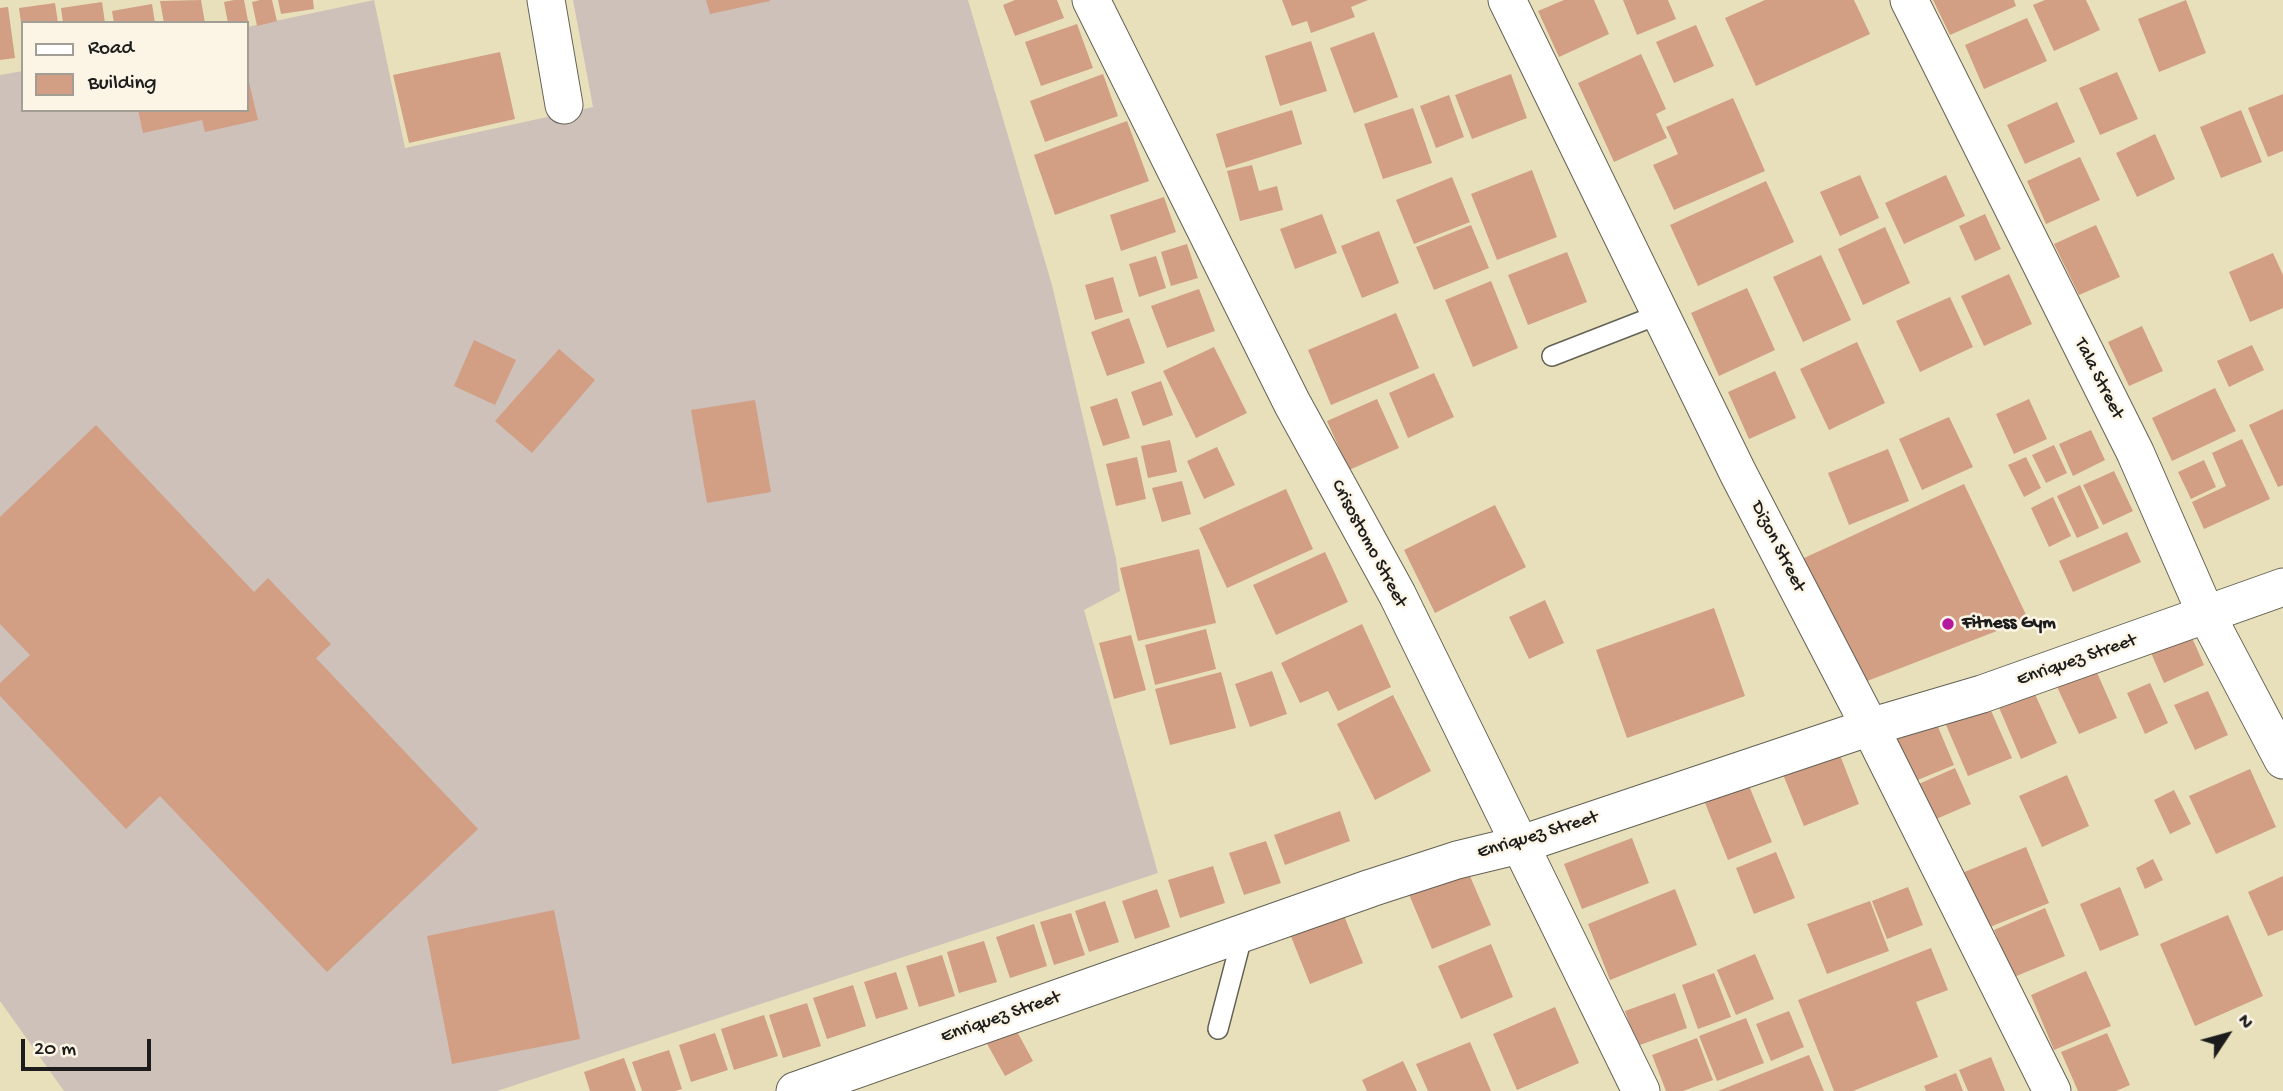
<!DOCTYPE html>
<style>
body{margin:0}
#map{position:relative;width:2283px;height:1091px;overflow:hidden;background:#e8e0bb;font-family:"Gochi Hand",sans-serif}
canvas{display:block}
.legend{position:absolute;left:21px;top:21px;width:228px;height:91px;box-sizing:border-box;background:#fcf5e5;border:2px solid #a29e95;margin:0;padding:9px 12px;list-style:none;font-size:21px;color:#1c1c1c}
.legend li{display:flex;align-items:center;gap:14px;height:35px}
.legend b{width:35px;border:2px solid #a29e95}
.north{position:absolute;left:2192px;top:1000px;width:70px;height:70px;-webkit-text-stroke:5px #fcf5e5;paint-order:stroke;rotate:54deg;font-size:19px;font-weight:700;line-height:28px;text-align:center;color:#1c1c1c}
.north::after{content:'';display:block;margin:auto;width:24px;height:32px;background:#1c1c1c;clip-path:polygon(50% 0,100% 100%,50% 72%,0 100%)}
.scale{position:absolute;left:21px;top:1039px;width:130px;height:32px;box-sizing:border-box;border:4px solid #1c1c1c;border-top:0;padding-left:9px;font-size:21px;line-height:24px;white-space:nowrap;color:#1c1c1c;-webkit-text-stroke:5px #fcf5e5;paint-order:stroke}
</style>
<div id="map">
<canvas width="2283" height="1091"></canvas>
<ul class="legend">
<li><b style="height:9px;background:#fff"></b>Road</li>
<li><b style="height:19px;background:#d29e84"></b>Building</li>
</ul>
<div class="north">N</div>
<div class="scale">20 m</div>
</div>
<script>
const ctx = document.querySelector('canvas').getContext('2d');
ctx.lineJoin = 'round';
function fill(path, color) {
  ctx.fillStyle = color;
  ctx.fill(path, 'evenodd');
}
function shape(rows) {
  const path = new Path2D();
  for (const r of rows) {
    path.moveTo(r[0], r[1]);
    for (let i = 2; i < r.length; i += 2) path.lineTo(r[i], r[i + 1]);
  }
  return path;
}
function trace(path, color, width, dash) {
  ctx.strokeStyle = color;
  ctx.lineWidth = width;
  ctx.lineCap = dash ? 'butt' : 'round';
  ctx.setLineDash(dash || []);
  ctx.stroke(path);
}
function write(font, color, halo, rows, align = 'center') {
  ctx.font = font + ' "Gochi Hand",sans-serif';
  ctx.lineWidth = 5;
  ctx.setLineDash([]);
  ctx.textBaseline = 'middle';
  ctx.strokeStyle = halo;
  ctx.fillStyle = color;
  for (const [text, x, y, turn = 0] of rows) {
    ctx.save();
    ctx.translate(x, y);
    ctx.rotate((+turn || 0) * Math.PI / 180);
    ctx.textAlign = isNaN(turn) ? turn : align;
    if (halo) ctx.strokeText(text, 0, 0);
    ctx.fillText(text, 0, 0);
    ctx.restore();
  }
}
fill(shape([
 [374,0,405,148,593,107,573,0,968,0,1052,285,1116,559,1120,591,1084,610,1158,873,497,1091,64,1091,0,1001,0,75,23,71,23,110,247,110,247,27]
]), '#cec1b9');
fill(shape([
 [201,0,205,23,164,23,160,1],
 [234,0,244,0,248,21,228,23,224,2],
 [260,0,272,0,277,21,257,26,252,2],
 [278,0,313,0,314,9,281,14],
 [706,0,770,0,770,1,710,14],
 [1015,0,1057,0,1064,18,1015,36,1003,5],
 [1282,0,1368,0,1351,7,1355,17,1311,33,1307,21,1292,26],
 [1564,0,1594,0,1609,34,1559,57,1538,11],
 [1623,0,1668,0,1676,19,1637,35],
 [1765,0,1854,0,1870,34,1756,86,1725,18],
 [1933,0,2014,0,2016,6,1950,35],
 [2045,0,2086,0,2100,30,2054,51,2033,5],
 [2186,0,2206,53,2159,72,2138,19],
 [102,2,105,23,63,23,61,8],
 [55,3,58,23,21,23,19,8],
 [152,4,155,23,114,23,112,11],
 [8,7,15,58,0,60,0,8],
 [2027,18,2047,61,1984,89,1965,45],
 [1077,24,1093,68,1041,86,1025,42],
 [1696,25,1714,66,1674,83,1656,42],
 [1374,32,1398,97,1354,113,1330,48],
 [1311,41,1327,91,1280,106,1265,56],
 [500,52,515,119,409,143,393,75],
 [1641,54,1666,109,1656,114,1667,138,1614,162,1578,83],
 [2117,72,2138,119,2100,135,2079,88],
 [247,74,258,120,205,132,202,120,143,133,138,110,247,110],
 [1103,74,1118,116,1045,142,1030,101],
 [1511,74,1527,118,1472,139,1455,95],
 [2283,94,2283,151,2268,157,2248,108],
 [1449,95,1464,137,1436,148,1420,106],
 [1733,98,1765,171,1674,210,1653,165,1678,154,1666,127],
 [2057,102,2075,142,2025,164,2007,125],
 [1413,108,1432,163,1383,179,1364,124],
 [1292,110,1302,144,1226,168,1216,134],
 [2241,110,2262,162,2221,178,2200,127],
 [1127,121,1149,181,1055,215,1034,155],
 [2155,134,2175,179,2137,197,2116,153],
 [2080,157,2100,200,2046,224,2027,181],
 [1252,165,1259,191,1277,186,1283,210,1240,221,1227,171],
 [1532,170,1557,237,1497,260,1471,194],
 [1860,175,1879,218,1840,236,1820,192],
 [1946,175,1965,216,1904,244,1885,203],
 [1452,177,1470,222,1414,244,1396,200],
 [1766,181,1794,242,1698,286,1670,225],
 [1164,197,1176,232,1121,251,1110,215],
 [1322,214,1337,253,1295,269,1280,229],
 [1985,214,2001,249,1975,261,1959,226],
 [1471,225,1489,268,1434,290,1416,247],
 [2096,225,2120,277,2079,295,2054,244],
 [1885,227,1910,283,1863,305,1838,249],
 [1379,231,1399,283,1362,298,1341,246],
 [1187,244,1198,278,1171,286,1161,252],
 [1567,252,1587,302,1528,325,1508,275],
 [2273,253,2283,275,2283,308,2250,322,2229,272],
 [1821,255,1851,320,1803,342,1773,277],
 [1156,256,1166,288,1139,297,1129,264],
 [2009,274,2032,324,1984,346,1961,296],
 [1113,277,1123,312,1095,320,1085,285],
 [1491,281,1518,348,1473,367,1445,300],
 [1747,288,1775,350,1719,376,1691,313],
 [1199,289,1215,331,1167,348,1151,306],
 [1950,297,1973,347,1920,372,1896,321],
 [1396,313,1419,368,1331,405,1308,350],
 [1129,318,1145,363,1107,376,1091,332],
 [2142,326,2163,371,2129,386,2108,342],
 [474,340,516,360,495,405,454,386],
 [1857,342,1885,403,1829,430,1800,369],
 [2252,345,2264,370,2229,387,2217,361],
 [1214,347,1247,413,1196,438,1163,371],
 [559,349,595,380,532,453,495,421],
 [1775,371,1796,418,1749,439,1728,392],
 [1434,373,1454,417,1408,438,1389,393],
 [1161,381,1173,415,1143,426,1131,392],
 [2215,388,2236,431,2172,461,2152,418],
 [1117,398,1130,438,1103,446,1090,407],
 [1377,399,1399,448,1349,470,1327,421],
 [2029,399,2047,439,2014,454,1996,414],
 [755,400,771,492,707,503,691,410],
 [2283,409,2283,485,2278,487,2249,425],
 [1949,417,1973,467,1922,490,1899,439],
 [96,425,254,592,268,578,331,644,316,658,478,829,327,972,160,796,126,829,0,696,0,683,30,655,0,624,0,517],
 [2091,430,2105,460,2073,476,2059,444],
 [2242,439,2270,499,2204,529,2192,502,2226,486,2212,453],
 [1170,440,1177,472,1148,478,1141,446],
 [2054,445,2067,473,2046,483,2032,455],
 [1217,447,1235,485,1204,499,1187,461],
 [1888,449,1909,501,1849,525,1828,473],
 [1137,457,1146,499,1116,506,1106,464],
 [2026,457,2041,488,2024,497,2008,465],
 [2204,460,2216,487,2191,499,2178,472],
 [2114,471,2133,511,2103,525,2083,485],
 [1182,481,1191,514,1162,522,1152,488],
 [1964,484,2028,619,1862,683,1802,559],
 [2080,485,2099,528,2077,538,2057,496],
 [1286,489,1313,549,1227,588,1199,528],
 [2053,497,2071,536,2049,547,2031,508],
 [1495,505,1526,567,1435,613,1404,550],
 [2127,532,2141,562,2073,592,2059,561],
 [1199,549,1216,623,1138,641,1120,568],
 [1325,552,1348,602,1276,635,1253,585],
 [1545,600,1564,643,1529,659,1509,617],
 [1714,608,1745,696,1627,738,1596,650],
 [1362,624,1391,687,1338,711,1328,691,1300,703,1281,663],
 [2186,624,2204,665,2164,683,2146,641],
 [1206,629,1216,669,1155,685,1145,645],
 [1131,635,1146,690,1114,699,1099,643],
 [2091,659,2117,718,2079,734,2052,676],
 [1272,671,1287,714,1250,727,1235,684],
 [1221,672,1236,728,1170,745,1155,689],
 [2030,683,2057,743,2021,759,1995,698],
 [2150,683,2168,723,2145,734,2127,693],
 [2208,691,2228,735,2195,750,2174,705],
 [1393,695,1431,771,1375,800,1337,724],
 [1989,706,2012,758,1968,776,1946,725],
 [1933,715,1954,765,1908,784,1887,735],
 [1838,750,1859,804,1804,826,1782,772],
 [1955,768,1971,804,1927,823,1912,787],
 [2250,769,2276,827,2216,854,2189,796],
 [2067,775,2089,826,2042,847,2019,796],
 [1745,776,1772,842,1728,860,1701,793],
 [2174,790,2191,824,2170,834,2154,800],
 [1340,811,1350,841,1285,865,1274,835],
 [1632,838,1649,883,1582,909,1564,864],
 [1266,841,1281,883,1244,895,1229,853],
 [2026,847,2049,903,1985,929,1962,873],
 [1776,852,1795,898,1754,914,1736,868],
 [2153,859,2163,880,2145,889,2136,868],
 [1463,860,1491,925,1432,949,1405,885],
 [1213,866,1225,903,1180,918,1168,880],
 [2283,876,2283,930,2268,936,2248,892],
 [1908,887,1923,925,1887,939,1872,901],
 [2120,887,2139,935,2100,951,2080,904],
 [1157,889,1170,927,1135,939,1122,901],
 [1675,889,1697,945,1610,980,1588,924],
 [1105,901,1119,942,1089,952,1075,911],
 [1870,901,1889,951,1827,974,1807,924],
 [1341,908,1363,963,1310,984,1288,929],
 [2045,908,2065,956,2014,977,1994,930],
 [554,910,580,1039,452,1064,427,936],
 [1071,913,1085,955,1054,965,1040,922],
 [2228,915,2263,996,2195,1026,2160,944],
 [1034,924,1047,966,1010,978,996,937],
 [984,941,997,982,959,993,947,952],
 [1491,944,1513,997,1461,1019,1438,966],
 [1931,948,1948,990,1916,1002,1938,1057,1853,1091,1834,1091,1798,1000],
 [1755,954,1774,999,1736,1015,1717,970],
 [942,955,955,996,919,1007,906,966],
 [2086,971,2111,1026,2054,1050,2031,995],
 [896,972,908,1009,876,1019,864,982],
 [1714,973,1731,1017,1698,1029,1682,985],
 [853,985,866,1026,827,1039,813,998],
 [1675,993,1687,1028,1637,1046,1625,1011],
 [807,1003,821,1046,783,1058,769,1015],
 [1555,1007,1579,1063,1517,1090,1493,1034],
 [1789,1011,1804,1047,1771,1061,1756,1024],
 [764,1015,778,1056,734,1070,721,1029],
 [1746,1018,1764,1063,1717,1081,1699,1036],
 [1014,1026,1033,1061,1005,1076,986,1042],
 [715,1033,728,1070,691,1082,679,1045],
 [2107,1033,2130,1085,2116,1091,2078,1091,2061,1052],
 [1697,1038,1713,1080,1683,1091,1666,1091,1652,1055],
 [1470,1042,1491,1091,1428,1091,1416,1064],
 [669,1050,682,1089,675,1091,642,1091,632,1062],
 [1809,1055,1824,1091,1718,1091],
 [1991,1057,2005,1091,1968,1091,1959,1070],
 [624,1058,636,1091,590,1091,584,1072],
 [1403,1061,1417,1091,1367,1091,1362,1080],
 [1956,1073,1963,1091,1926,1091,1924,1086]
]), '#d29e84');
const service = shape([
 [1552,356,1660,314],
 [1218,1029,1243,933]
]);
const minor = shape([
 [546,0,564,105],
 [1091,0,1292,403,1397,594,1641,1091],
 [1507,0,1738,473,1870,727,2052,1091],
 [1909,0,2135,452,2206,614,2283,760],
 [795,1091,1371,888,1457,860,1519,845,1870,727,1982,694,2283,587]
]);
trace(service, '#636154', 22);
trace(minor, '#636154', 39);
trace(service, '#fff', 19);
trace(minor, '#fff', 37);
for (const [x, y, r, color] of [
 [1948,624,7,"#b5179e"]
]) {
  const dot = new Path2D();
  dot.arc(x, y, r, 0, 2 * Math.PI);
  ctx.fillStyle = color;
  ctx.fill(dot);
  trace(dot, '#fcf5e5', 2.5);
}
write('19px', '#1c1c1c', '#fcf5e5', [
 ["Tala Street",2098,379,63],
 ["Crisostomo Street",1368,544,62],
 ["Dizon Street",1777,547,63],
 ["Enriquez Street",2077,661,-19],
 ["Enriquez Street",1538,836,-17],
 ["Enriquez Street",1001,1018,-19]
]);
write('bold 19px', '#1c1c1c', '#fcf5e5', [
 ["Fitness Gym",1962,624]
], 'left');
</script>
